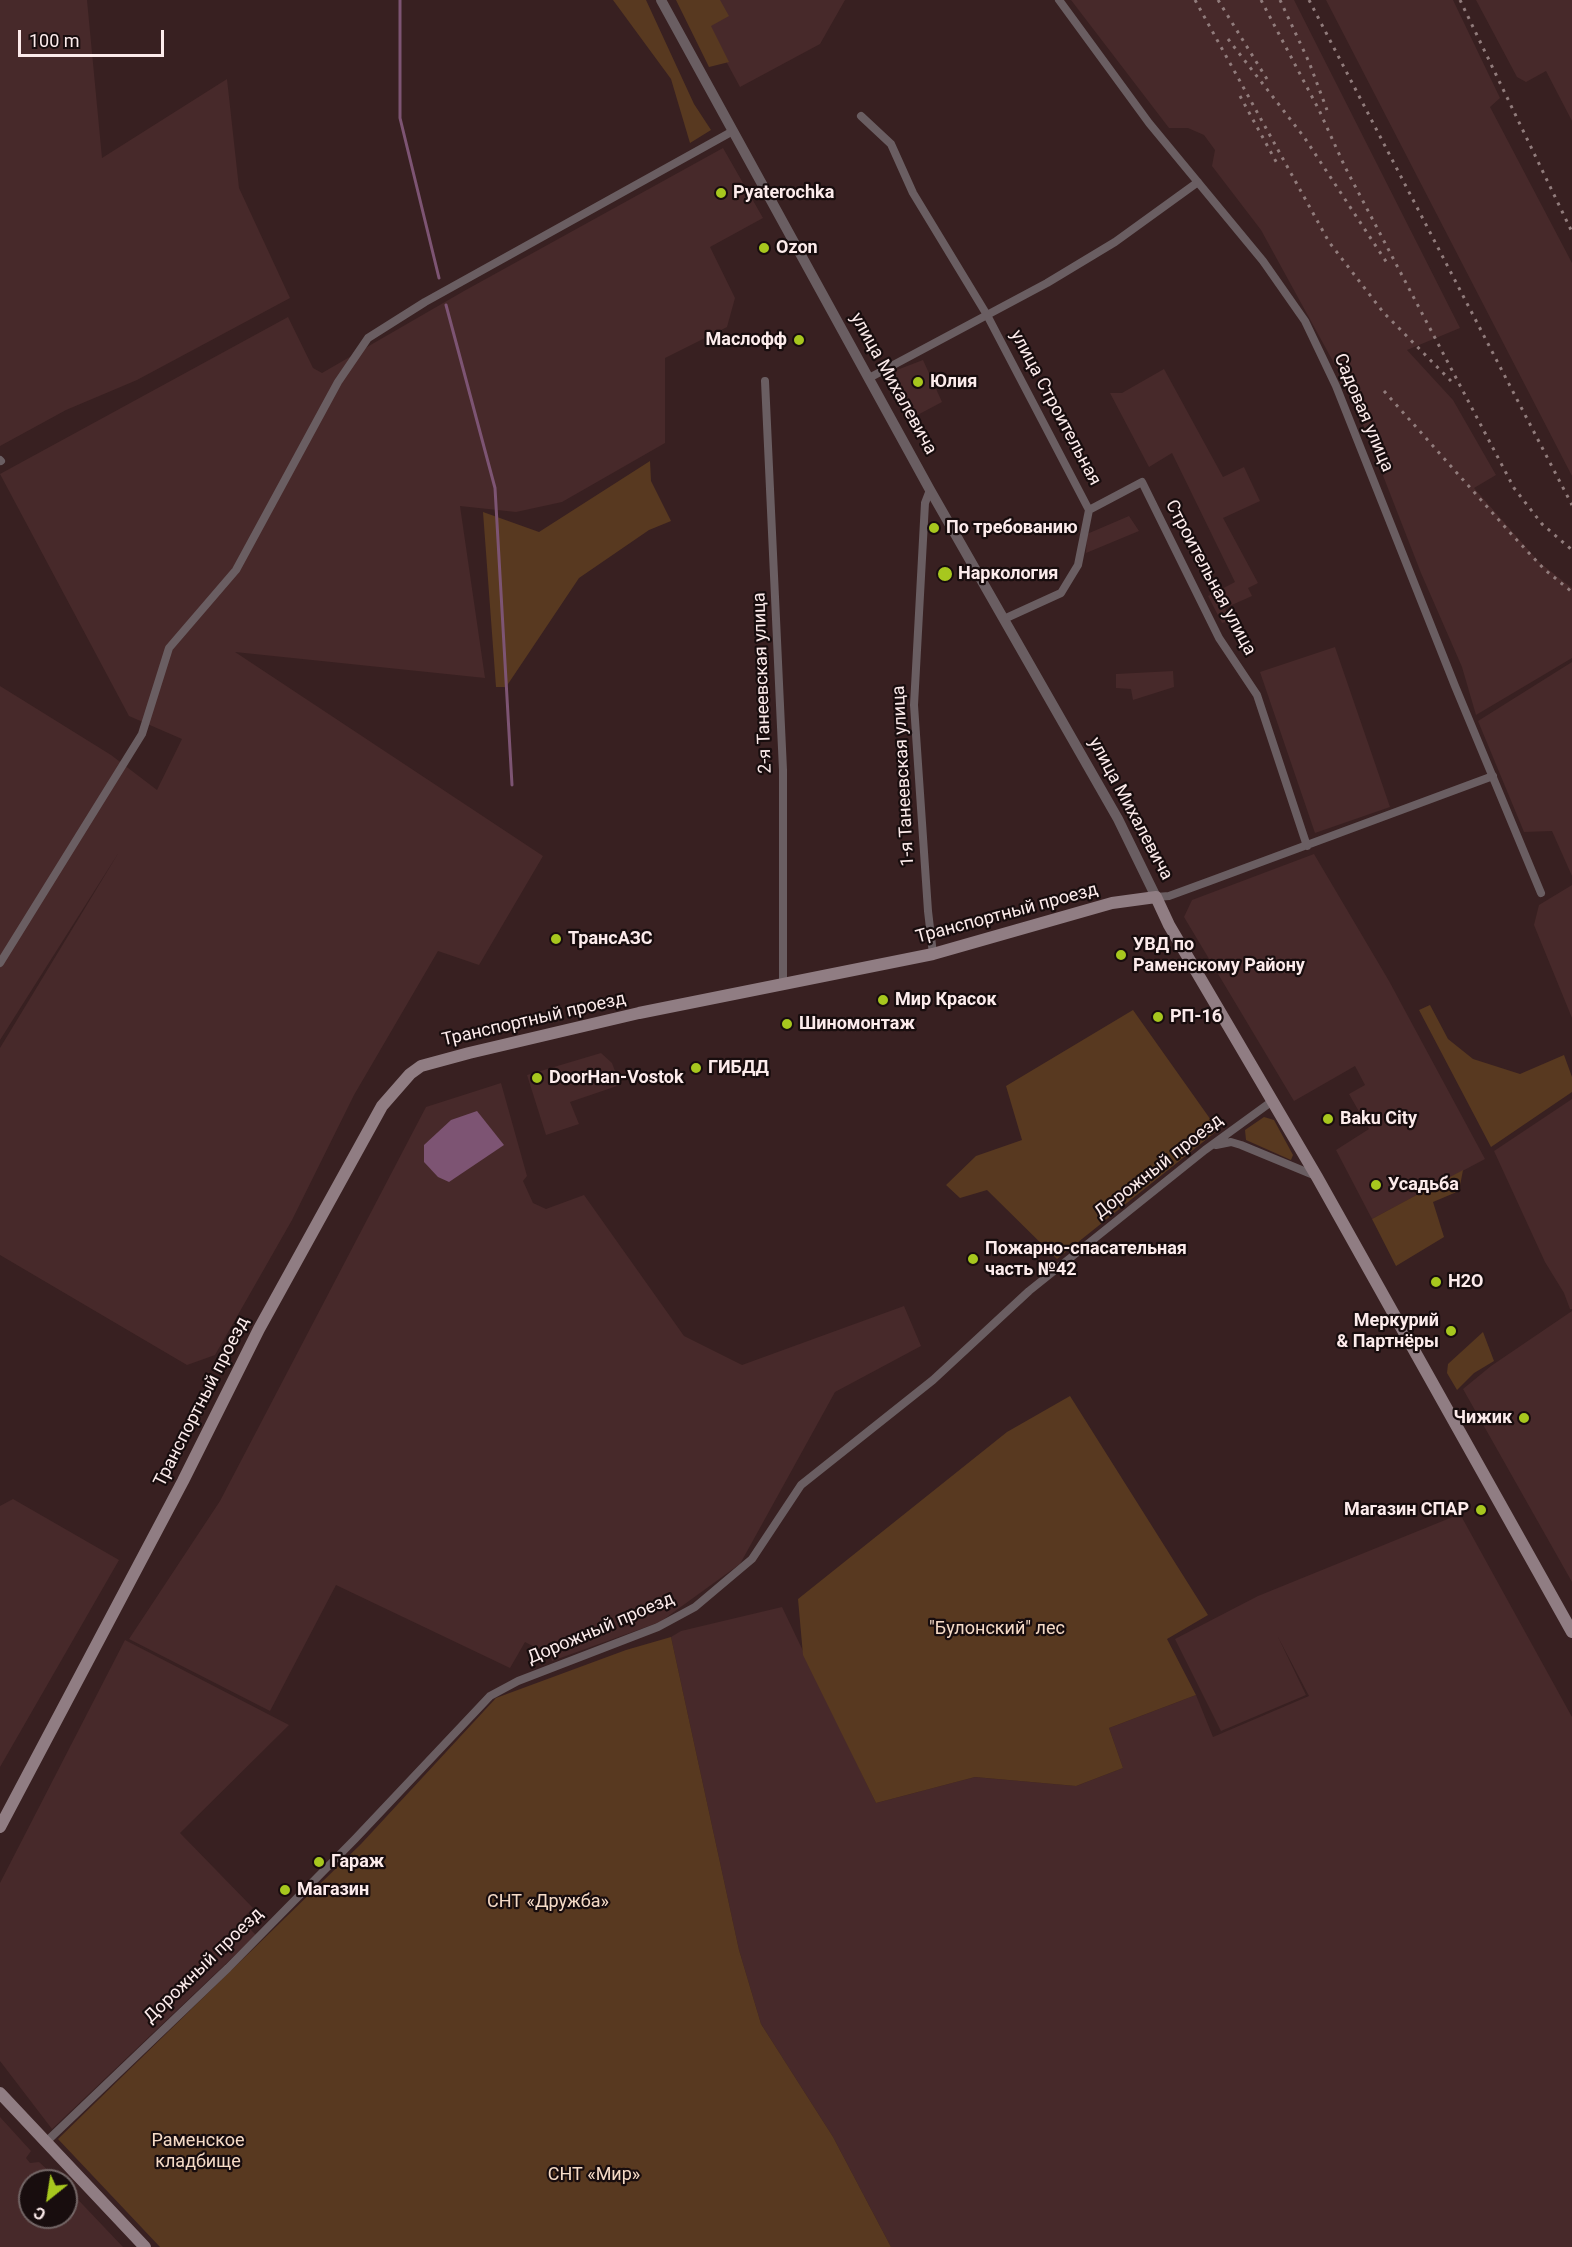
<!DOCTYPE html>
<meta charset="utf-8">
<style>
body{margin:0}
#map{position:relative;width:1572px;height:2247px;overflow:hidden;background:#382021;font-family:Roboto,sans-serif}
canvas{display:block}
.north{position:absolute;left:18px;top:2169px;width:60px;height:60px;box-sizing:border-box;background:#180d0e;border:2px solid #736666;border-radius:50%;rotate:210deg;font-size:16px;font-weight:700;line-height:24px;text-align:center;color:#fcebeb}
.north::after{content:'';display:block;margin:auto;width:21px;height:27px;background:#a7c71e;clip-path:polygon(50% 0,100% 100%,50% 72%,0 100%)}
.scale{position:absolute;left:18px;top:30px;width:146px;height:27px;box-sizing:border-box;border:3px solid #fcebeb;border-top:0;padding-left:8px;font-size:18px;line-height:21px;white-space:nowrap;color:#fcebeb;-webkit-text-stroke:4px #180d0e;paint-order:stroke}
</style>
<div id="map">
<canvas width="1572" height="2247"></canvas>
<div class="north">С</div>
<div class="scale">100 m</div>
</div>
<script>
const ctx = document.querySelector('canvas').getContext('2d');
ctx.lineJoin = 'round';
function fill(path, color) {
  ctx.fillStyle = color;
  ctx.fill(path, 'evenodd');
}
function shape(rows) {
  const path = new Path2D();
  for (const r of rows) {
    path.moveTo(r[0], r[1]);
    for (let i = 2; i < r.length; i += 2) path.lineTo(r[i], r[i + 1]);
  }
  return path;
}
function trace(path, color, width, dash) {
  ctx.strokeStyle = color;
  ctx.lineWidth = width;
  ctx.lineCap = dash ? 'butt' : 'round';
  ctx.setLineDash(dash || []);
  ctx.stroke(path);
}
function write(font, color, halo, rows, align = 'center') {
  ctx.font = font + ' Roboto,sans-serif';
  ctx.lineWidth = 4.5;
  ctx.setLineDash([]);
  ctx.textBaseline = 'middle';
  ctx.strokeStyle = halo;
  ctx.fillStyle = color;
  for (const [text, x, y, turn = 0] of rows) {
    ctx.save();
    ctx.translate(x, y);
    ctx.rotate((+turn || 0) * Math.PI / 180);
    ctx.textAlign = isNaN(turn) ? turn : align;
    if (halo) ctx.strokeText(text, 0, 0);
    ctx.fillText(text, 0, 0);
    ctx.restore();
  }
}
fill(shape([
 [0,0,87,0,102,158,227,79,239,188,290,298,137,380,66,410,0,446],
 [717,0,845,0,820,44,740,87,707,26],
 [1071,0,1294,0,1460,328,1407,350,1453,400,1496,475,1474,488,1539,562,1572,588,1572,658,1476,715,1462,667,1421,573,1352,396,1261,230,1212,166,1215,150,1204,135,1188,128,1169,128],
 [1326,0,1453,0,1500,98,1490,107,1572,263,1572,476],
 [1476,0,1572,0,1572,121,1546,71,1526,82,1517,77],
 [723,148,763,218,710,247,735,298,727,327,665,358,665,443,562,502,516,512,460,506,485,678,235,652,543,856,479,965,438,951,354,1095,292,1220,215,1355,187,1365,0,1255,0,1048,119,852,0,1040,0,686,111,755,157,790,182,739,129,716,0,474,288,317,313,368,322,373,464,291],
 [923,360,942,402,908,420,889,373],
 [1164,369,1223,477,1244,467,1260,501,1223,518,1258,583,1248,588,1252,596,1225,608,1231,621,1222,623,1208,596,1235,582,1172,453,1149,467,1110,393,1122,393],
 [1129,516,1139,531,1086,553,1087,534],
 [1335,647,1390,807,1315,833,1260,672],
 [1572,662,1572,876,1552,831,1524,832,1478,721],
 [1173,671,1174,687,1133,700,1131,689,1116,688,1116,674],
 [1314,854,1389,981,1485,1159,1372,1219,1336,1150,1369,1129,1349,1094,1365,1085,1355,1066,1294,1101,1184,917,1192,900],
 [1572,885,1572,1018,1534,925,1539,905],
 [601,1053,612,1063,620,1085,570,1102,579,1124,546,1135,527,1075],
 [501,1083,527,1176,523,1181,533,1203,546,1209,584,1195,684,1336,742,1365,904,1306,921,1346,835,1392,740,1564,660,1622,552,1661,550,1655,525,1642,510,1668,336,1585,270,1711,129,1639,220,1501,426,1107],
 [1572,1099,1572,1309,1570,1309,1564,1293,1545,1262,1494,1151],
 [1572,1311,1572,1582,1463,1389,1491,1366],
 [13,1499,119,1560,0,1767,0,1506],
 [1460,1514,1572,1717,1572,2247,891,2247,833,2137,761,2024,739,1950,671,1637,681,1631,782,1607,876,1803,975,1777,1076,1786,1123,1768,1109,1728,1196,1695,1213,1737,1309,1696,1278,1637,1306,1695,1221,1731,1175,1639,1258,1596],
 [125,1640,289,1725,180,1833,253,1908,241,1920,256,1935,52,2129,0,2061,0,1883],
 [0,2117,31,2151,26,2158,30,2163,39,2162,60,2181,30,2181,30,2217,66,2217,66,2187,123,2247,0,2247]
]), '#47292a');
fill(shape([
 [613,0,646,0,694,104,711,130,690,143,671,79],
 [676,0,720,0,729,16,711,26,729,62,709,67],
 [650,461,651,481,671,521,649,530,579,578,506,687,496,687,483,512,539,532],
 [1430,1005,1448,1039,1473,1059,1520,1074,1564,1055,1572,1077,1572,1092,1491,1147,1419,1010],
 [1133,1010,1218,1130,1057,1259,987,1190,960,1198,946,1185,976,1156,1022,1140,1006,1086],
 [1264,1117,1274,1120,1293,1155,1291,1160,1246,1140,1245,1130],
 [1463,1170,1459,1191,1433,1202,1444,1237,1396,1266,1372,1219],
 [1483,1332,1494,1361,1474,1373,1457,1390,1447,1373,1448,1364],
 [1070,1396,1208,1615,1167,1639,1196,1695,1109,1728,1123,1768,1076,1786,975,1777,876,1803,803,1655,798,1599,1007,1432],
 [671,1637,739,1950,761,2024,833,2137,891,2247,160,2247,58,2139,361,1844,496,1698,626,1650]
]), '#583920');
fill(shape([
 [477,1111,504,1145,449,1182,438,1177,424,1162,424,1145,451,1120]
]), '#7d5473');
trace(shape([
 [400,0,400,118,439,278],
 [446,305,495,488,512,785]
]), '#7d5473', 3);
trace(shape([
 [1059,0,1149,123,1263,261,1305,321,1336,386,1455,686,1541,893],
 [861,116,891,144,913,193,987,315,1089,510,1078,565,1061,593,1004,619],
 [869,378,1047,283,1115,242,1198,182],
 [765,381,783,770,783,985],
 [0,460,1,461],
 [930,490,925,503,914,705,928,911,933,954],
 [1089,510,1142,482,1219,638,1257,695,1307,846],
 [1156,897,1169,896,1210,881,1493,776],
 [0,963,142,734,169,648,236,570,338,382,368,338,425,302,733,131],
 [1216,1145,1231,1142,1241,1145,1316,1176],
 [46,2142,228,1968,355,1839,490,1696,518,1681,658,1627,695,1607,752,1559,801,1485,933,1380,1029,1291,1205,1150,1271,1102]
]), '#6a5e62', 8);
trace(shape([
 [661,0,930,490,1118,819,1156,897]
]), '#6a5e62', 10);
trace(shape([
 [0,1827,183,1481,259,1329,382,1106,410,1074,421,1066,469,1053,639,1013,933,954,1112,903,1156,897,1169,925,1317,1177,1572,1632],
 [0,2093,145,2247]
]), '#907d83', 12);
trace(shape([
 [1195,0,1329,242,1383,312,1451,381],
 [1218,0,1270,84],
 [1261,0,1319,110,1345,167,1514,488,1542,524,1572,550],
 [1280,0,1309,62,1327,110],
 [1309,0,1572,505],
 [1460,0,1572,232],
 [1228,39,1304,137,1387,263],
 [1240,96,1279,167],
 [1384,391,1514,537,1544,569,1572,592]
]), '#917c7c', 3, [3, 6]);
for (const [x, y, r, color] of [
 [721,193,6,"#a7c71e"],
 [764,248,6,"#a7c71e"],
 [799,340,6,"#a7c71e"],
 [918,382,6,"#a7c71e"],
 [934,528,6,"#a7c71e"],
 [945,574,8,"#a7c71e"],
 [556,939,6,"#a7c71e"],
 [1121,955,6,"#a7c71e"],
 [883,1000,6,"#a7c71e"],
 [1158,1017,6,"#a7c71e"],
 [787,1024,6,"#a7c71e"],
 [696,1068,6,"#a7c71e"],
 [537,1078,6,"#a7c71e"],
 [1328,1119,6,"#a7c71e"],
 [1376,1185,6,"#a7c71e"],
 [973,1259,6,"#a7c71e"],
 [1436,1282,6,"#a7c71e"],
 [1451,1331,6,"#a7c71e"],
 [1524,1418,6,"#a7c71e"],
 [1481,1510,6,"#a7c71e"],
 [319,1862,6,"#a7c71e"],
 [285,1890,6,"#a7c71e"]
]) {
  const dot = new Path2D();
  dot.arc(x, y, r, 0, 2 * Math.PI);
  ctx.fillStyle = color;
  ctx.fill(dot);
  trace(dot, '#180d0e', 2);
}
write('bold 18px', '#fcebeb', '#180d0e', [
 ["Pyaterochka",733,193],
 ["Ozon",776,248],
 ["Маслофф",787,340,"right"],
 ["Юлия",930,382],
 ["По требованию",946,528],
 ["Наркология",958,574],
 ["ТрансАЗС",568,939],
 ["УВД по",1133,945],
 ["Раменскому Району",1133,966],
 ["Мир Красок",895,1000],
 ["РП-16",1170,1017],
 ["Шиномонтаж",799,1024],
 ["ГИБДД",708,1068],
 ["DoorHan-Vostok",549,1078],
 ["Baku City",1340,1119],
 ["Усадьба",1388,1185],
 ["Пожарно-спасательная",985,1249],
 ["часть №42",985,1270],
 ["H2O",1448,1282],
 ["Меркурий",1439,1321,"right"],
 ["& Партнёры",1439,1342,"right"],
 ["Чижик",1512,1418,"right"],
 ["Магазин СПАР",1469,1510,"right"],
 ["Гараж",331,1862],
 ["Магазин",297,1890]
], 'left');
write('18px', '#fcebeb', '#180d0e', [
 ["улица Михалевича",893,384,61],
 ["улица Строительная",1055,408,62],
 ["Садовая улица",1363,413,67],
 ["Строительная улица",1210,578,62],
 ["2-я Танеевская улица",763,683,-92],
 ["1-я Танеевская улица",904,776,-93],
 ["улица Михалевича",1130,809,62],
 ["Транспортный проезд",1007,914,-15],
 ["Транспортный проезд",534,1020,-13],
 ["Дорожный проезд",1159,1167,-38],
 ["Транспортный проезд",202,1402,-63],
 ["Дорожный проезд",601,1629,-23],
 ["Дорожный проезд",204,1966,-44]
]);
write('18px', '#f6dbc7', '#180d0e', [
 ["\"Булонский\" лес",997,1629],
 ["СНТ «Дружба»",548,1902],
 ["Раменское",198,2141],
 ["кладбище",198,2162],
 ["СНТ «Мир»",594,2175]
]);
</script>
